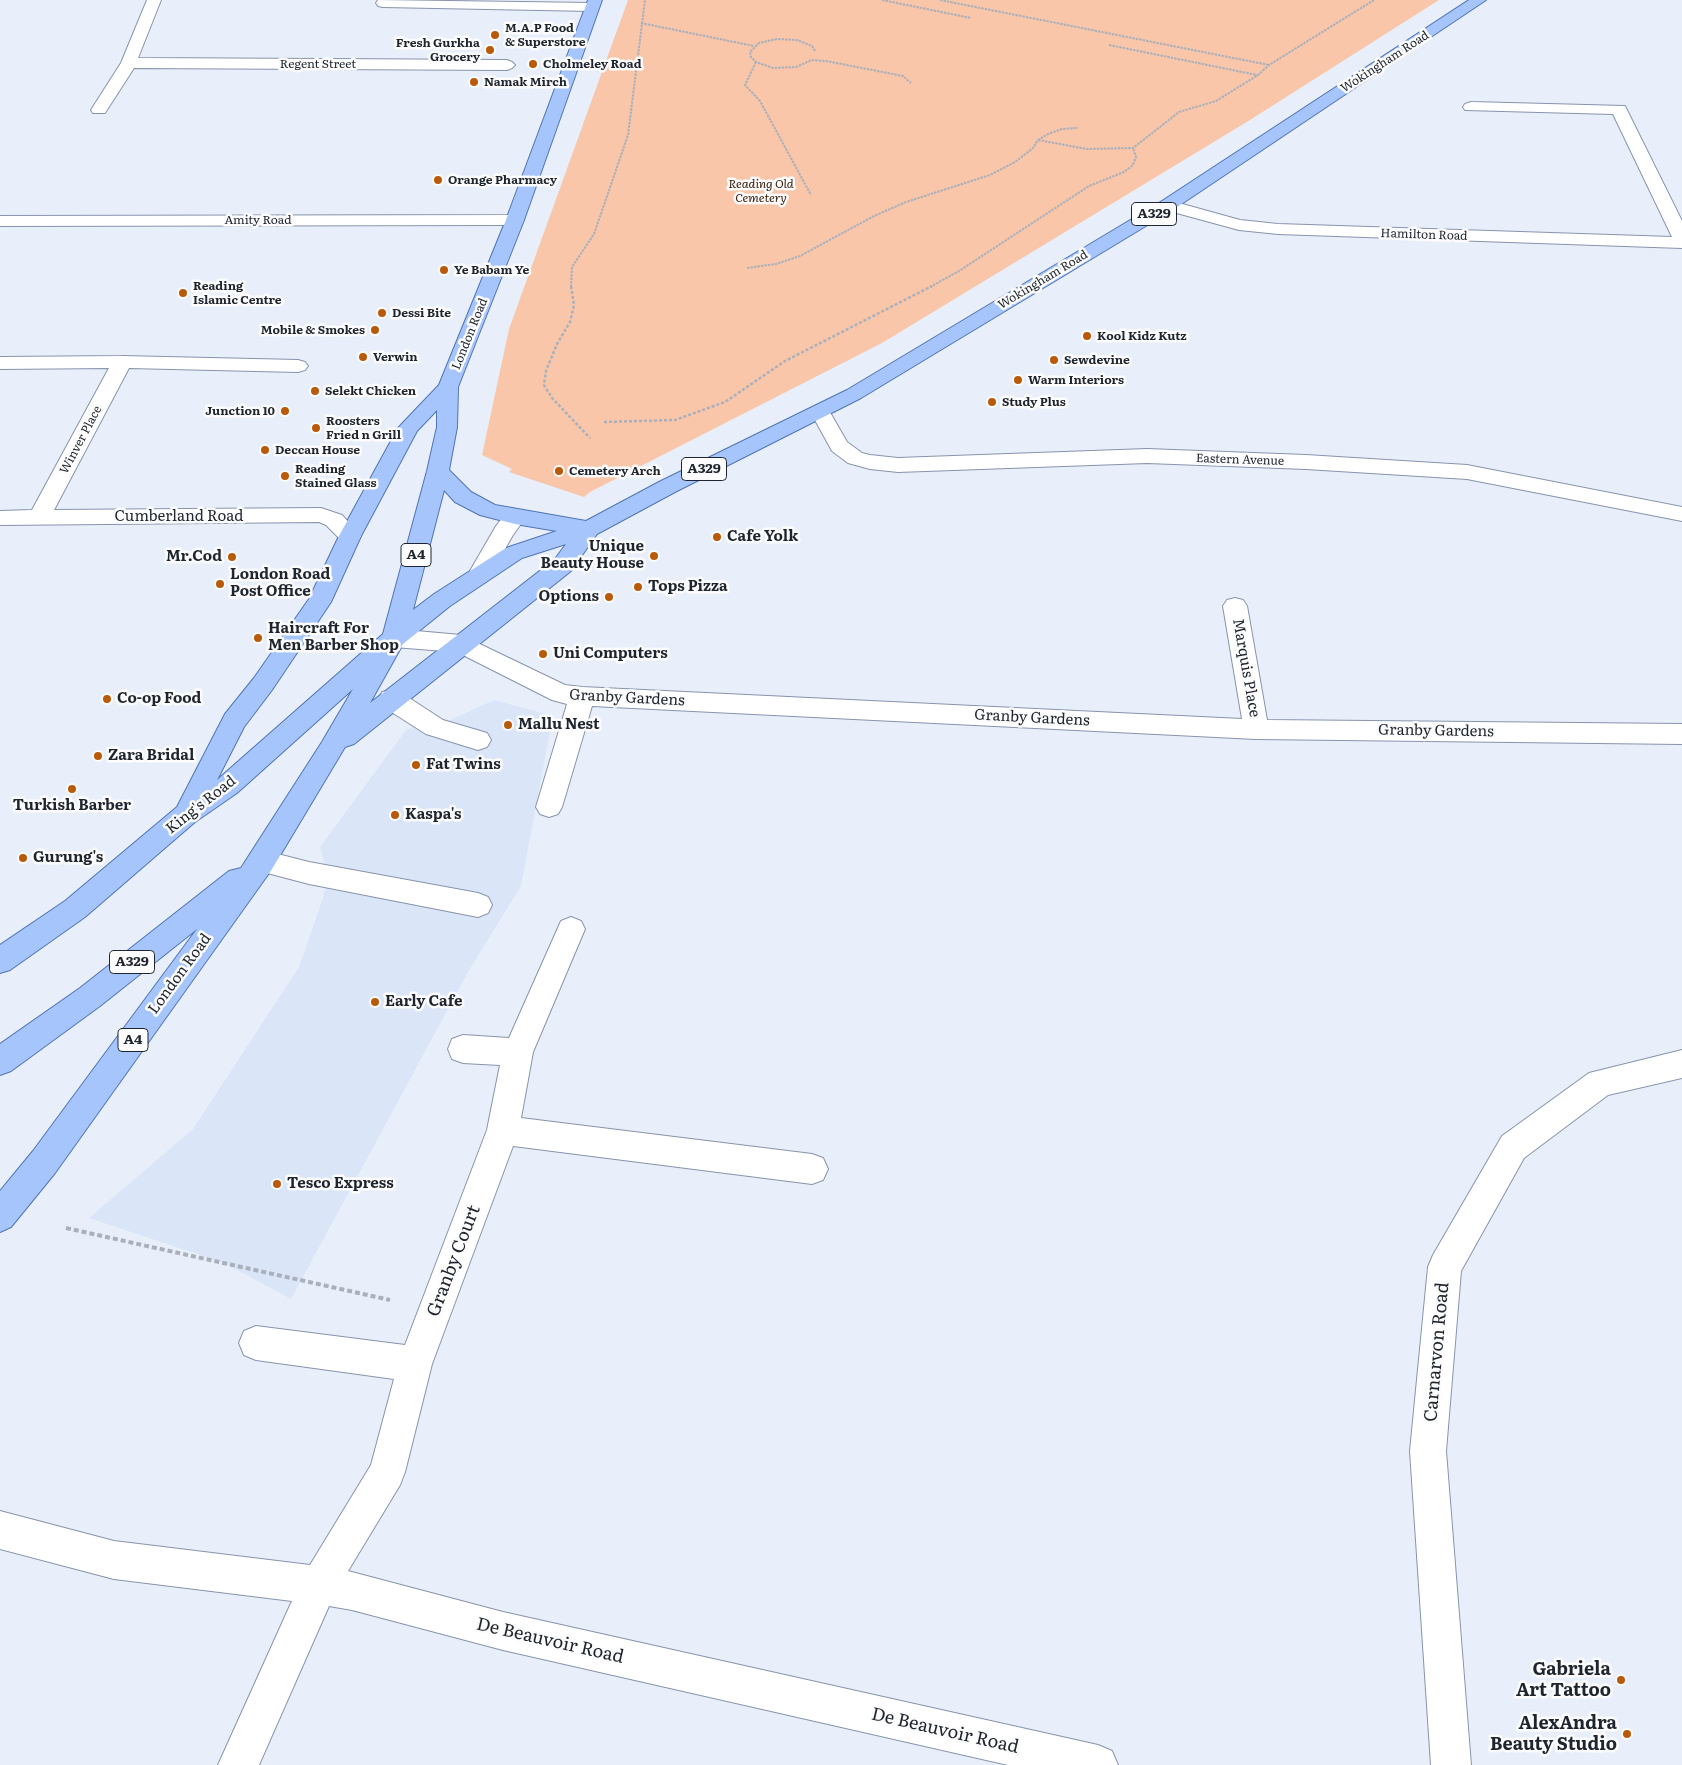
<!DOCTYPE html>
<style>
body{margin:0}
canvas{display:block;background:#e9effa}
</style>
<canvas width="1682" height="1765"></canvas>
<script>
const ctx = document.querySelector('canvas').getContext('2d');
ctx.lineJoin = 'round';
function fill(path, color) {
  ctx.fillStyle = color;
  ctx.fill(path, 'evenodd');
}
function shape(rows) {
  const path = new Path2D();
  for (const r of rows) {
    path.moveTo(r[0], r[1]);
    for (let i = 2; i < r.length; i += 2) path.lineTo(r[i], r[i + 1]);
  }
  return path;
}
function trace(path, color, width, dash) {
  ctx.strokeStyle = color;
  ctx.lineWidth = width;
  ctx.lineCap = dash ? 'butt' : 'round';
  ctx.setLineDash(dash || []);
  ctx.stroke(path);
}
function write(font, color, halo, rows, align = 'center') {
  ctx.font = font + ' Literata,serif';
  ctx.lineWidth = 5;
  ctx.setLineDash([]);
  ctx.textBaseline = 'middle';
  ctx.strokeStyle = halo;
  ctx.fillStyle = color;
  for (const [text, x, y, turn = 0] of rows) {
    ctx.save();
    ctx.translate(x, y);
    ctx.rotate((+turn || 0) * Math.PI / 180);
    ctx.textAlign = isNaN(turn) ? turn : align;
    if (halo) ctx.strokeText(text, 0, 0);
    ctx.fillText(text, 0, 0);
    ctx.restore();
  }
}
fill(shape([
 [494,700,553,716,521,886,468,972,291,1299,224,1263,89,1218,193,1129,299,967,323,898,328,876,320,847,406,730,421,724,435,727]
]), '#dae5f8');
fill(shape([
 [628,0,1439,0,1250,120,882,343,590,492,584,497,509,472,512,469,482,455,509,329]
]), '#f9c6a9');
const minor = shape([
 [147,0,161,0,138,58,507,60,512,62,515,65,512,68,507,70,134,68,105,113,93,113,91,110,121,63,147,0],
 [378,0,592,3,597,4,599,7,597,10,592,11,383,7,378,6,376,3,378,0],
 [1471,102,1625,106,1682,221,1682,248,1278,234,1239,230,1162,209,1159,205,1162,201,1168,200,1240,220,1278,224,1672,237,1613,114,1465,110,1463,107,1465,104,1471,102],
 [515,215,521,216,524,220,521,224,515,225,0,226,0,216,515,215],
 [122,356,298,360,305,362,308,366,305,370,298,372,129,368,54,510,321,508,342,515,361,536,358,541,350,544,342,541,326,525,319,522,0,525,0,511,32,510,109,368,0,369,0,357,122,356],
 [820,405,827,407,847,442,862,453,870,455,898,458,1147,449,1306,455,1467,465,1682,507,1682,521,1467,479,1306,469,1147,463,898,472,870,469,848,463,832,451,810,411,813,407,820,405],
 [515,510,523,512,526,517,513,535,486,582,478,584,470,582,467,576,496,526,507,512,515,510],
 [1235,598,1243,600,1247,606,1267,720,1682,724,1682,744,1256,739,592,706,562,807,558,814,549,817,540,814,536,807,567,704,552,700,457,652,394,647,386,644,382,638,386,632,394,629,461,635,565,685,582,687,1242,719,1223,606,1227,600,1235,598],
 [391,690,400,692,443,720,487,733,491,740,487,747,478,750,426,734,382,706,379,699,382,692,391,690],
 [262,850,309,862,478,893,488,897,492,905,488,913,478,917,309,884,252,869,248,861,252,853,262,850],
 [571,917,581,921,585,929,533,1052,521,1118,812,1154,823,1158,828,1169,823,1180,812,1184,513,1146,432,1364,405,1472,400,1485,348,1571,503,1612,1098,1745,1112,1751,1118,1765,1008,1765,503,1650,352,1610,329,1606,259,1765,218,1765,292,1601,114,1579,0,1549,0,1511,114,1541,310,1565,371,1465,394,1379,256,1360,244,1355,239,1343,244,1331,256,1326,405,1345,487,1130,500,1065,463,1063,452,1059,448,1049,452,1039,463,1035,509,1038,561,921,571,917],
 [1682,1050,1682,1078,1608,1095,1524,1158,1461,1271,1446,1451,1471,1765,1431,1765,1410,1451,1428,1267,1433,1255,1502,1136,1589,1073,1682,1050]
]);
const major = shape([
 [588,0,602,0,524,220,458,387,457,427,449,470,471,492,495,505,586,521,659,482,847,390,1162,201,1469,0,1486,0,1174,209,861,398,675,492,597,534,571,571,354,744,345,747,272,869,55,1173,11,1227,0,1232,0,1191,33,1151,197,929,100,1006,11,1071,0,1075,0,1044,80,988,229,871,241,868,322,742,353,689,237,793,195,822,85,917,10,970,0,973,0,945,65,901,177,807,225,714,254,678,309,599,339,536,398,428,439,385,506,220,588,0],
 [437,410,437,427,427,471,383,634,217,780,244,727,272,690,331,602,361,536,417,431,437,410],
 [444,490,455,502,480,515,515,524,557,531,506,548,434,594,413,610,444,490],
 [566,544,555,559,370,703,403,644,450,606,522,558,566,544]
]);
trace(minor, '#8794ac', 2);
trace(major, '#5074b4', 2);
trace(shape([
 [882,0,971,18],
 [940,0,1269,65],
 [641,23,754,46],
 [1109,45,1257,75],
 [815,51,812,46,797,40,777,39,759,43,750,52,751,57,756,62,773,68,796,67,812,60,826,61,903,76,911,83],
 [756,62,745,85,760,101,811,195],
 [1038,140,1087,149,1133,148,1179,112,1216,101,1258,75,1269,65,1374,0],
 [747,268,776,264,800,256,874,216,906,202,990,175,1015,162,1033,148,1038,140,1048,134,1062,129,1078,128],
 [571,287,572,267,594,234,628,135,645,0],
 [930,287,959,271,1089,186,1124,172,1133,165,1136,157,1133,148]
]), '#aab0bb', 2, [2.5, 1]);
trace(shape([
 [571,286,574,305,570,322,557,344,546,371,544,385,552,398,590,438],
 [604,422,675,420,725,402,785,361,932,286]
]), '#aab0bb', 2.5, [3, 2]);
trace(shape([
 [66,1228,390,1300]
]), '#aab0bb', 4, [5, 3]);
fill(minor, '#fff');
fill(major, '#a6c5fd');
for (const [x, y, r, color] of [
 [495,35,5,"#b85a0a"],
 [490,50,5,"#b85a0a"],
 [533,64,5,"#b85a0a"],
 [474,82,5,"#b85a0a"],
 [438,180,5,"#b85a0a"],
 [444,270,5,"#b85a0a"],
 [183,293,5,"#b85a0a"],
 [382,313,5,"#b85a0a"],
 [375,330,5,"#b85a0a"],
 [1087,336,5,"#b85a0a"],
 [363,357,5,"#b85a0a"],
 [1054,360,5,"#b85a0a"],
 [1018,380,5,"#b85a0a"],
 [315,391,5,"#b85a0a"],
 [992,402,5,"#b85a0a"],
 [285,411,5,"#b85a0a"],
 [316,428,5,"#b85a0a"],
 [265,450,5,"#b85a0a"],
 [559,471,5,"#b85a0a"],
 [285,476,5,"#b85a0a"],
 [717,537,5,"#b85a0a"],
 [654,556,5,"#b85a0a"],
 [232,557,5,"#b85a0a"],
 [220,584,5,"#b85a0a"],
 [638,587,5,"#b85a0a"],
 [609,597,5,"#b85a0a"],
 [258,638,5,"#b85a0a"],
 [543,654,5,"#b85a0a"],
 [107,699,5,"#b85a0a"],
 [508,725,5,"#b85a0a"],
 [98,756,5,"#b85a0a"],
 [416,765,5,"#b85a0a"],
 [72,789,5,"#b85a0a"],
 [395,815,5,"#b85a0a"],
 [23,858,5,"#b85a0a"],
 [375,1002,5,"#b85a0a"],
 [277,1184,5,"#b85a0a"],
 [1621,1680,5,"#b85a0a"],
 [1627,1734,5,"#b85a0a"]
]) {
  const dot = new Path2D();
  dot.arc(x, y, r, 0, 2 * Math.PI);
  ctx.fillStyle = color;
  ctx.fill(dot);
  trace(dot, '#fcfcfc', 2);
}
write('bold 12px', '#1f252e', '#fcfcfc', [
 ["M.A.P Food",505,28],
 ["& Superstore",505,42],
 ["Fresh Gurkha",480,43,"right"],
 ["Grocery",480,57,"right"],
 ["Cholmeley Road",543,64],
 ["Namak Mirch",484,82],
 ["Orange Pharmacy",448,180],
 ["Ye Babam Ye",454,270],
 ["Reading",193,286],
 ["Islamic Centre",193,300],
 ["Dessi Bite",392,313],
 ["Mobile & Smokes",365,330,"right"],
 ["Kool Kidz Kutz",1097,336],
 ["Verwin",373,357],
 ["Sewdevine",1064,360],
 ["Warm Interiors",1028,380],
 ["Selekt Chicken",325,391],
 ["Study Plus",1002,402],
 ["Junction 10",275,411,"right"],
 ["Roosters",326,421],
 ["Fried n Grill",326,435],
 ["Deccan House",275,450],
 ["Reading",295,469],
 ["Stained Glass",295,483],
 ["Cemetery Arch",569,471]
], 'left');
write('12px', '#1f252e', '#fcfcfc', [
 ["Wokingham Road",1385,62,-33],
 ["Regent Street",318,64],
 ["Amity Road",258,220],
 ["Hamilton Road",1424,235,2],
 ["Wokingham Road",1043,280,-31],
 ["London Road",470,334,-68],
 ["Winver Place",81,440,-62],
 ["Eastern Avenue",1240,460,2]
]);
write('italic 12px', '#3e210f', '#fcfcfc', [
 ["Reading Old",761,184],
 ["Cemetery",761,198]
]);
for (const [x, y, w] of [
 [1154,214,45],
 [704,469,45],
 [416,555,30],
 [132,962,45],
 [133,1040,30]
]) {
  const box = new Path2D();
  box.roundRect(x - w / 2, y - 11.5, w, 23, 4);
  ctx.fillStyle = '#fcfcfc';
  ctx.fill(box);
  trace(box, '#1f252e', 1);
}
write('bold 14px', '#1f252e', null, [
 ["A329",1154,214],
 ["A329",704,469],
 ["A4",416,555],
 ["A329",132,962],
 ["A4",133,1040]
]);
write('15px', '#1f252e', '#fcfcfc', [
 ["Cumberland Road",179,517],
 ["Marquis Place",1246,668,80],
 ["Granby Gardens",627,698,3],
 ["Granby Gardens",1032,718,3],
 ["Granby Gardens",1436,731,1],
 ["King's Road",201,805,-38],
 ["London Road",180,974,-54]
]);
write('bold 15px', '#1f252e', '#fcfcfc', [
 ["Cafe Yolk",727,537],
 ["Unique",644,547,"right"],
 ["Beauty House",644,564,"right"],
 ["Mr.Cod",222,557,"right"],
 ["London Road",230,575],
 ["Post Office",230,592],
 ["Tops Pizza",648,587],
 ["Options",599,597,"right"],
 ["Haircraft For",268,629],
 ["Men Barber Shop",268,646],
 ["Uni Computers",553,654],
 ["Co-op Food",117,699],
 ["Mallu Nest",518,725],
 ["Zara Bridal",108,756],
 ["Fat Twins",426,765],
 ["Turkish Barber",72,806,"center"],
 ["Kaspa's",405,815],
 ["Gurung's",33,858],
 ["Early Cafe",385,1002],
 ["Tesco Express",287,1184]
], 'left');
write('18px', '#1f252e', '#fcfcfc', [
 ["Granby Court",454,1261,-69],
 ["Carnarvon Road",1437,1352,-85],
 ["De Beauvoir Road",550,1641,13],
 ["De Beauvoir Road",945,1731,13]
]);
write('bold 18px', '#1f252e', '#fcfcfc', [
 ["Gabriela",1611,1670],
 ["Art Tattoo",1611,1691],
 ["AlexAndra",1617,1724],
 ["Beauty Studio",1617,1745]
], 'right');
</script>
